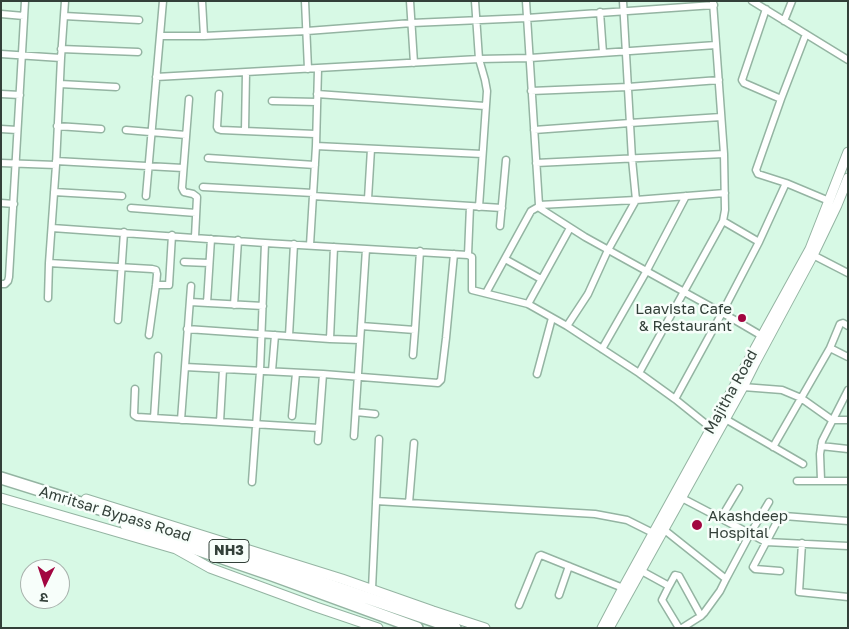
<!DOCTYPE html>
<meta charset="utf-8">
<style>
body{margin:0}
#map{position:relative;width:849px;height:629px;overflow:hidden;background:#d7f9e5;font-family:"Golos Text","Noto Sans Devanagari",sans-serif}
canvas{display:block}
.frame{position:absolute;inset:0;border:2px solid #334039;pointer-events:none}
.north{position:absolute;left:20px;top:559px;width:50px;height:50px;box-sizing:border-box;background:#f7fefa;border:1px solid #a9b2ad;border-radius:50%;rotate:184deg;font-size:14px;font-weight:700;line-height:20px;text-align:center;color:#334039}
.north::after{content:'';display:block;margin:auto;width:18px;height:22px;background:#a20540;clip-path:polygon(50% 0,100% 100%,50% 72%,0 100%)}
</style>
<div id="map">
<canvas width="849" height="629"></canvas>
<div class="frame"></div>
<div class="north">उ</div>
</div>
<script>
const ctx = document.querySelector('canvas').getContext('2d');
ctx.lineJoin = 'round';
function shape(rows) {
  const path = new Path2D();
  for (const r of rows) {
    path.moveTo(r[0], r[1]);
    for (let i = 2; i < r.length; i += 2) path.lineTo(r[i], r[i + 1]);
  }
  return path;
}
function trace(path, color, width, dash) {
  ctx.strokeStyle = color;
  ctx.lineWidth = width;
  ctx.lineCap = dash ? 'butt' : 'round';
  ctx.setLineDash(dash || []);
  ctx.stroke(path);
}
function write(font, color, halo, rows, align = 'center') {
  ctx.font = font + ' "Golos Text",sans-serif';
  ctx.lineWidth = 5;
  ctx.setLineDash([]);
  ctx.textBaseline = 'middle';
  ctx.strokeStyle = halo;
  ctx.fillStyle = color;
  for (const [text, x, y, turn = 0] of rows) {
    ctx.save();
    ctx.translate(x, y);
    ctx.rotate((+turn || 0) * Math.PI / 180);
    ctx.textAlign = isNaN(turn) ? turn : align;
    if (halo) ctx.strokeText(text, 0, 0);
    ctx.fillText(text, 0, 0);
    ctx.restore();
  }
}
const street = shape([
 [202,1,204,36,307,31,412,23,527,18,714,5],
 [305,1,308,69],
 [410,1,414,63],
 [475,1,479,59,485,80,487,91,479,207],
 [526,1,539,205,538,207,585,237,733,319,762,336],
 [752,1,848,60],
 [766,9,742,80,744,83,781,99],
 [600,12,603,53],
 [1,14,24,16],
 [64,16,139,20],
 [784,21,792,1],
 [806,34,781,99,756,170,758,174,786,183,829,201],
 [160,36,204,36],
 [61,49,138,52],
 [1,54,61,58],
 [156,77,479,59,530,58,716,45],
 [60,84,116,87],
 [531,91,628,87,719,80],
 [1,94,20,95],
 [219,94,217,127,218,129,221,130,315,134],
 [317,94,485,106],
 [189,99,182,188,184,192,193,194,197,197,195,237],
 [272,101,317,102],
 [57,126,101,129],
 [1,129,17,130],
 [126,130,186,135],
 [534,130,630,123,721,117],
 [245,131,246,72],
 [316,146,482,154],
 [208,158,315,165],
 [56,161,183,168],
 [1,163,56,165],
 [536,163,724,154],
 [203,187,313,193],
 [54,192,122,196],
 [146,196,163,1],
 [313,196,502,208],
 [368,199,371,149],
 [1,203,14,204],
 [539,205,636,200,725,193],
 [470,206,468,255,472,257,472,290,528,304,567,326,639,373,675,399,711,428],
 [131,208,196,213],
 [723,221,759,242],
 [500,226,506,160],
 [52,228,265,243,468,255],
 [310,245,316,146,318,69],
 [811,254,848,273],
 [505,259,541,279],
 [184,262,209,263],
 [49,263,152,269,156,270,157,274,156,285,149,335],
 [1,284,5,284,8,281,9,277,25,1],
 [156,285,169,285,172,235],
 [486,293,531,211,538,207],
 [48,298,49,263,56,165,61,58,65,1],
 [190,302,263,306],
 [207,303,211,239],
 [528,304,570,228],
 [234,305,238,240],
 [118,320,124,232],
 [361,326,415,330,420,251],
 [567,326,588,294,608,250,636,200,632,159,623,1],
 [848,326,843,323,840,324,830,348,848,357],
 [187,329,330,339,334,247],
 [289,336,294,244],
 [330,339,360,340],
 [602,349,646,272,686,196],
 [413,355,415,330],
 [185,367,323,374,438,383,441,380,446,338,454,254],
 [272,371,275,335],
 [639,373,723,221,725,210,724,154,713,2],
 [537,374,552,318],
 [743,387,782,390,801,398,832,420,848,420],
 [135,389,134,415,137,417,319,428],
 [675,399,722,313,759,242,786,183],
 [356,412,375,414],
 [292,416,296,373],
 [722,417,803,464],
 [154,418,158,356],
 [181,420,191,286],
 [220,422,223,369],
 [354,436,366,249],
 [318,441,323,374],
 [821,446,848,449],
 [773,447,830,348],
 [821,480,820,454,822,441,848,390],
 [797,481,848,481],
 [252,482,260,371,265,243],
 [678,496,766,542,848,546],
 [376,501,595,514,627,520,653,533],
 [409,503,414,443],
 [721,518,739,488],
 [802,543,799,592,848,597],
 [638,569,669,586,675,575,679,576,701,616,704,613,720,591,726,579,662,528],
 [780,571,755,569,753,567,779,518,784,516,848,521],
 [726,579,750,534,769,502],
 [669,586,662,600,679,628],
 [372,589,379,439],
 [559,595,569,566],
 [519,605,539,556,541,555,623,588],
 [682,628,701,616]
]);
const secondary = shape([
 [1,498,176,549,210,568,316,607,378,628],
 [86,499,342,579,433,611,485,628],
 [602,628,623,588,810,249,848,152],
 [609,628,743,387,755,363,813,255,837,205,848,178]
]);
const highway = shape([
 [1,478,192,538,455,628],
 [126,525,272,575,417,628]
]);
trace(street, '#94b4a2', 9);
trace(secondary, '#94b4a2', 11);
trace(highway, '#94b4a2', 14);
trace(street, '#fff', 6);
trace(secondary, '#fff', 9);
trace(highway, '#fff', 11);
for (const [x, y, r, color] of [
 [742,318,5,"#a20540"],
 [697,525,6,"#a20540"]
]) {
  const dot = new Path2D();
  dot.arc(x, y, r, 0, 2 * Math.PI);
  ctx.fillStyle = color;
  ctx.fill(dot);
  trace(dot, '#f7fefa', 2);
}
for (const [x, y, w] of [
 [229,551,40]
]) {
  const box = new Path2D();
  box.roundRect(x - w / 2, y - 11.5, w, 23, 4);
  ctx.fillStyle = '#f7fefa';
  ctx.fill(box);
  trace(box, '#334039', 1);
}
write('bold 14px', '#334039', null, [
 ["NH3",229,551]
]);
write('15px', '#334039', '#f7fefa', [
 ["Laavista Cafe",732,309],
 ["& Restaurant",732,326],
 ["Akashdeep",708,516,"left"],
 ["Hospital",708,533,"left"]
], 'right');
write('15px', '#334039', '#f7fefa', [
 ["Majitha Road",731,392,-61],
 ["Amritsar Bypass Road",115,514,17]
]);
</script>
